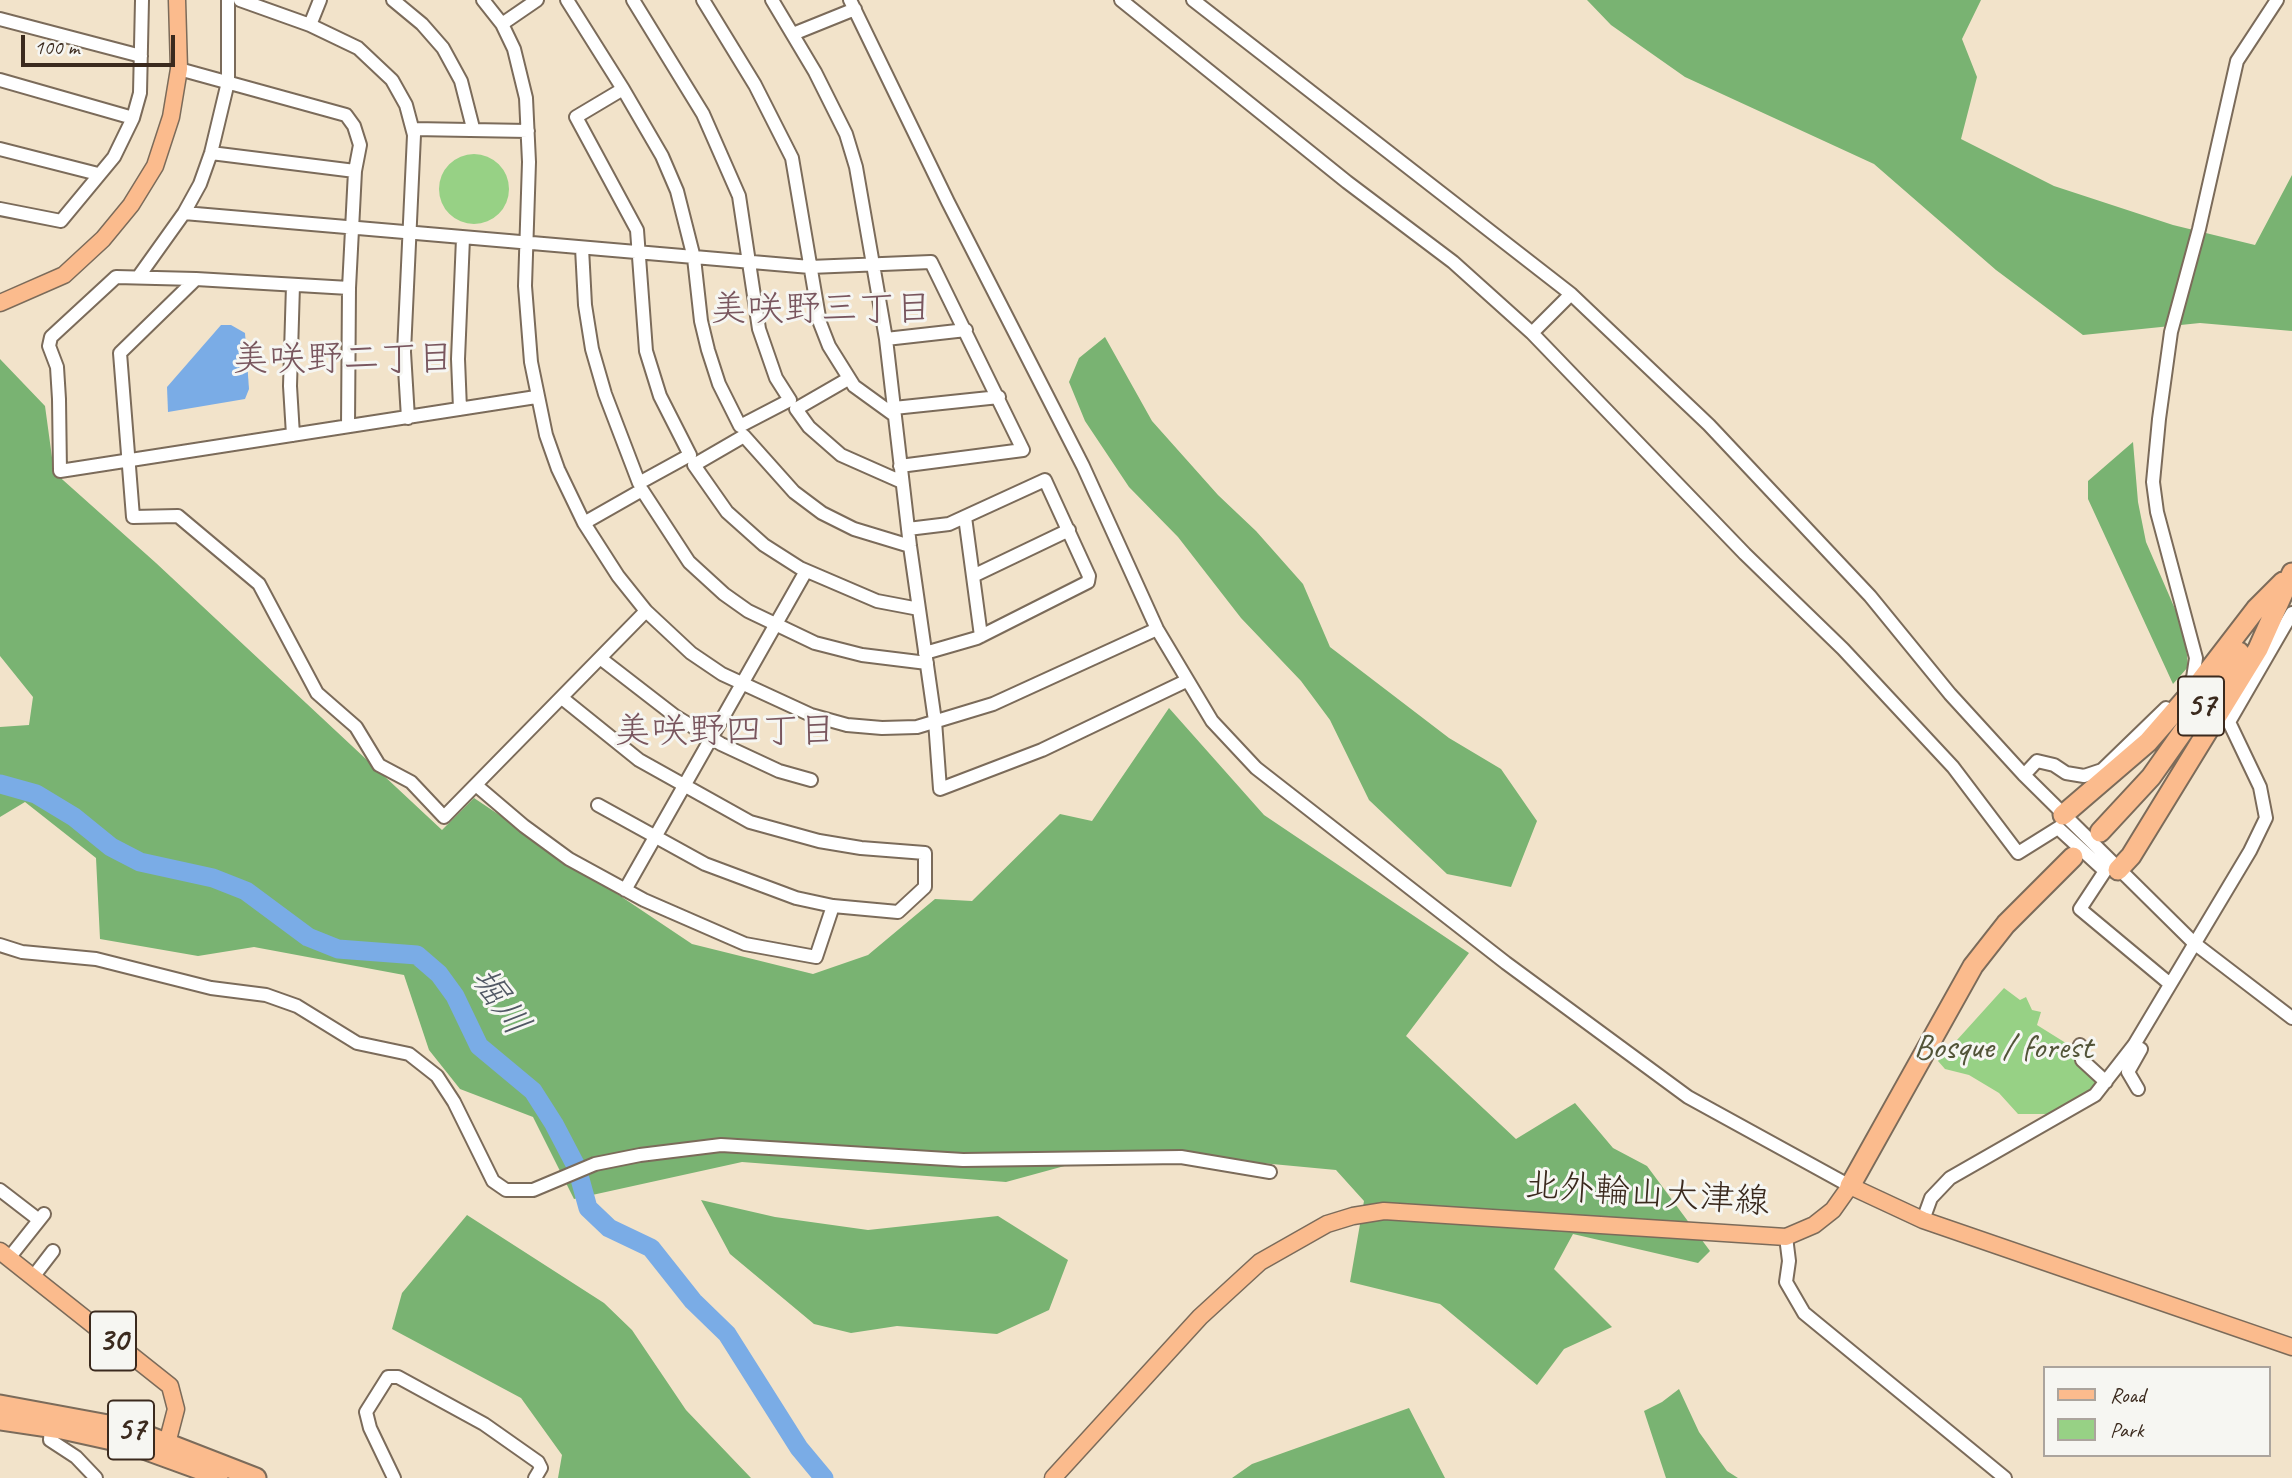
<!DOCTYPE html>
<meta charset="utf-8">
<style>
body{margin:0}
#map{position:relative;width:2292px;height:1478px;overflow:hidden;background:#f2e3ca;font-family:Caveat,sans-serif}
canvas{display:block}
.legend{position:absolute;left:2043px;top:1366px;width:228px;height:91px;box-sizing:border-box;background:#f6f6f2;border:2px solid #aba49d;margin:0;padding:9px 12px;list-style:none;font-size:21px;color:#3b2a1e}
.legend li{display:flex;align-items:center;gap:14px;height:35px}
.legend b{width:35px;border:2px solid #aba49d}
.scale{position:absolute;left:21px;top:35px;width:154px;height:32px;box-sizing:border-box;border:4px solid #3b2a1e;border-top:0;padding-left:9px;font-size:21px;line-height:24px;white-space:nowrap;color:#3b2a1e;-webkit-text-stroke:5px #f6f6f2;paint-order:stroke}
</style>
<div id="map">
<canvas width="2292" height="1478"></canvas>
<ul class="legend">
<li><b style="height:9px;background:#fbbb8d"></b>Road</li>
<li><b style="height:19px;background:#97d185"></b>Park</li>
</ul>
<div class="scale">100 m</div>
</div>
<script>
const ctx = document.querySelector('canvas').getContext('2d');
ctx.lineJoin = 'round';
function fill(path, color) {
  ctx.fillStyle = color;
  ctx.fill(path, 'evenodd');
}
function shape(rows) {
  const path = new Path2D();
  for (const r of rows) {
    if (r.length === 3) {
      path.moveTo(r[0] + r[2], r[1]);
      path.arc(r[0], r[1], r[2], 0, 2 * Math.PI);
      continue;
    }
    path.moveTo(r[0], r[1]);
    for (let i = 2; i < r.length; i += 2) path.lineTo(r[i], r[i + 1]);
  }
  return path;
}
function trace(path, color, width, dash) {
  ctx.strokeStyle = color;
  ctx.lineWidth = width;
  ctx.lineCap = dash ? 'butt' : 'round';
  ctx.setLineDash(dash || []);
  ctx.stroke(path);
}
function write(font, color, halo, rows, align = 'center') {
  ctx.font = font + ' Caveat,"Klee One",sans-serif';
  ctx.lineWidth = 6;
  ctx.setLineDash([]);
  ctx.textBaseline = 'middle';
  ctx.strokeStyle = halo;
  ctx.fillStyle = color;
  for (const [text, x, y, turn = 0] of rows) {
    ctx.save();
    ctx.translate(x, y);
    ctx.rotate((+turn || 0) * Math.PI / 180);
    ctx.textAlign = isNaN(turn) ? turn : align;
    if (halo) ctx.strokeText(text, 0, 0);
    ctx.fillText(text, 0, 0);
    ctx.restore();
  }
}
fill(shape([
 [474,189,35],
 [2004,988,2020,1000,2026,997,2032,1010,2041,1012,2037,1025,2069,1045,2075,1053,2075,1064,2092,1078,2111,1079,2061,1114,2018,1114,1999,1093,1969,1075,1945,1069,1938,1061]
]), '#97d185');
fill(shape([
 [1587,0,1981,0,1962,39,1977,77,1961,139,2054,186,2173,225,2255,245,2292,175,2292,331,2200,323,2083,335,1996,270,1874,164,1685,77,1611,25],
 [1105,337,1152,421,1218,495,1256,531,1303,584,1330,647,1449,738,1501,769,1537,821,1511,887,1447,874,1369,800,1330,720,1301,681,1241,618,1178,537,1129,487,1085,421,1069,382,1079,358],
 [0,359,45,406,54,472,156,563,442,830,474,798,692,944,813,974,868,955,935,899,972,901,1060,814,1092,821,1169,708,1264,815,1469,953,1406,1036,1516,1139,1575,1103,1613,1148,1647,1166,1710,1251,1698,1263,1573,1234,1554,1269,1612,1327,1564,1349,1537,1385,1440,1304,1350,1282,1364,1201,1336,1170,1123,1150,1006,1182,742,1162,574,1199,533,1117,460,1089,429,1050,404,975,254,947,198,956,100,939,96,858,25,802,0,817,0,727,29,725,33,697,0,656],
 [2133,442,2138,502,2146,542,2185,632,2188,667,2173,684,2088,499,2088,481],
 [701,1200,775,1217,868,1230,998,1216,1068,1260,1049,1310,997,1334,897,1326,851,1333,814,1324,730,1254],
 [467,1215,604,1303,632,1330,686,1410,751,1478,558,1478,562,1455,521,1398,392,1329,402,1293],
 [1679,1389,1699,1432,1727,1471,1738,1478,1666,1478,1644,1411,1662,1402],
 [1409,1408,1445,1478,1232,1478,1252,1464]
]), '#79b372');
fill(shape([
 [221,325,231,325,245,333,249,389,245,399,168,412,167,387]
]), '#7aace6');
trace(shape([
 [0,784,36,794,74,817,111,847,140,862,213,878,246,891,308,937,338,949,417,955,439,974,455,996,479,1046,533,1091,554,1124,577,1168,588,1208,609,1228,651,1248,693,1301,727,1334,799,1448,824,1478]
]), '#7aace6', 19);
const minor = shape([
 [240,0,310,25,358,48,392,80,406,105,414,135,404,352,408,418],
 [393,0,422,24,443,48,461,81,473,128],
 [483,0,502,24,514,49,526,98,529,162,525,286,531,362,546,435,558,469,584,523,618,576,646,611,691,653,722,674,811,715,847,725,882,728,917,727,993,704,1157,629],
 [567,0,623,89,662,156,677,191,694,258,701,321,708,350,719,384,740,426,790,400,776,378,759,329,739,196,703,114,633,0],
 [703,0,755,85,792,158,820,323,829,346,854,386,894,415],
 [772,0,815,72,846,134,856,167,886,339,910,546,935,721,940,789,1042,750,1186,681],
 [850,0,948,202,1083,466,1157,629,1212,721,1256,768,1506,963,1688,1097,1850,1186],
 [1121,0,1347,182,1453,262,1532,333,1745,554,1843,649,1953,767,2018,853,2058,828,2105,871,2080,909,2170,984],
 [1193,0,1571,294,1709,425,1870,596,1950,694,2024,775,2194,943,2292,1018],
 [0,19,141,56],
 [502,24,537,0],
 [310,25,320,0],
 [793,34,855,9],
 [179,69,346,115,354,126,360,145,355,171,349,288,348,426],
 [0,80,133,118],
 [413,129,528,131],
 [0,149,98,174],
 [211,153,355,171],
 [0,209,61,221,114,157,133,118,140,93,142,0],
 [184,213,810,267,931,262,1023,450,900,466],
 [582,248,585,305,592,349,605,394,639,483,690,455,660,396,646,351,637,230,576,117,623,89],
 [139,276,184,213,200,184,211,153,228,82,228,0],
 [196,279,120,353,133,517,178,516,259,584,317,693,356,727,379,765,411,782,444,817,646,611],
 [293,285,290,386,293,435],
 [349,288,196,279,116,277,51,337,49,346,57,367,59,399,60,471,536,397],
 [1532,333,1571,294],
 [886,339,966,330],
 [848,379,796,409,809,427,841,455,902,482],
 [894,408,999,397],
 [460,409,458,359,463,238],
 [965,517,981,636],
 [584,523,642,490,689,562,724,594,748,611,815,643,862,655,927,663],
 [908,529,949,524,1045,480,1089,576,1088,582,977,638,925,653],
 [910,546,854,529,822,513,794,492,744,436,694,465,727,512,764,545,800,568,877,601,919,609],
 [973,576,1069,530],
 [600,658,675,716,721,744,779,771,811,780],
 [2185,687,2193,678,2196,658,2157,512,2153,482,2159,419,2171,332,2199,229,2237,61,2277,0],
 [562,698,639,760,750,822,819,841,861,848,925,853,925,887,898,912,833,906,796,898,705,864,598,805],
 [2024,775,2037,761,2054,765,2066,773,2084,776,2102,770,2166,708],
 [477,786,524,826,569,859,644,900,745,944,816,957,833,906],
 [625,890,806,571],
 [0,945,22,952,96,959,211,988,266,995,297,1006,357,1043,409,1054,437,1076,454,1102,493,1181,506,1190,533,1190,595,1164,640,1155,721,1145,963,1160,1181,1157,1270,1172],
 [2080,1045,2082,1060,2106,1082],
 [2137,1047,2141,1049,2128,1072,2138,1089],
 [0,1190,39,1220],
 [1923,1220,1931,1198,1950,1178,2095,1095,2134,1045,2250,851,2266,818,2260,787,2229,722,2292,613],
 [1786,1237,1789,1261,1786,1282,1804,1313,2005,1478],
 [9,1258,44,1214],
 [33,1277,53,1251],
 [51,1427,50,1440,76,1457,96,1478],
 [394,1478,370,1428,366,1412,388,1377,398,1377,484,1424,538,1462,541,1468,535,1478]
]);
const major = shape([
 [0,303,64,275,103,239,131,205,155,166,171,117,179,69,177,0],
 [0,1251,170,1386,176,1409,164,1455],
 [1053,1478,1200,1317,1260,1262,1327,1224,1353,1216,1384,1211,1786,1237,1814,1225,1833,1210,1850,1186,1923,1220,2292,1347]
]);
const highway = shape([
 [2063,815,2148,742,2196,687,2256,609,2283,582],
 [2100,832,2151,777,2239,652],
 [2118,870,2131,856,2258,649,2292,573],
 [1850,1186,1973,966,2006,924,2073,857],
 [0,1405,130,1429,256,1478],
 [0,1420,62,1429,130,1444,218,1476]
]);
trace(minor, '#7b6b5a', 16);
trace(major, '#7b6b5a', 19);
trace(highway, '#7b6b5a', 23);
trace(minor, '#fff', 12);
trace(major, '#fbbb8d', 16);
trace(highway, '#fbbb8d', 19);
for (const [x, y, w] of [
 [2201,706,46],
 [113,1341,46],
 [131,1430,46]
]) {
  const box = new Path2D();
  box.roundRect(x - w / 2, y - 29.5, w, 59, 5);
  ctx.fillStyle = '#f6f6f2';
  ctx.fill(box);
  trace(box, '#3b2a1e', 2);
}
write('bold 33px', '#3b2a1e', null, [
 ["57",2201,706],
 ["30",113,1341],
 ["57",131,1430]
]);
write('35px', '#525438', '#f6f6f2', [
 ["Bosque / forest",2003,1049]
]);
write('35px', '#3b2a1e', '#f6f6f2', [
 ["北外輪山大津線",1647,1195,4]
]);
write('37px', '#79565e', '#f6f6f2', [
 ["美咲野三丁目",821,310],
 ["美咲野二丁目",343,360],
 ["美咲野四丁目",725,732]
]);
write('italic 37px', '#515864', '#f6f6f2', [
 ["堀川",499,1002,55]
]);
</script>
